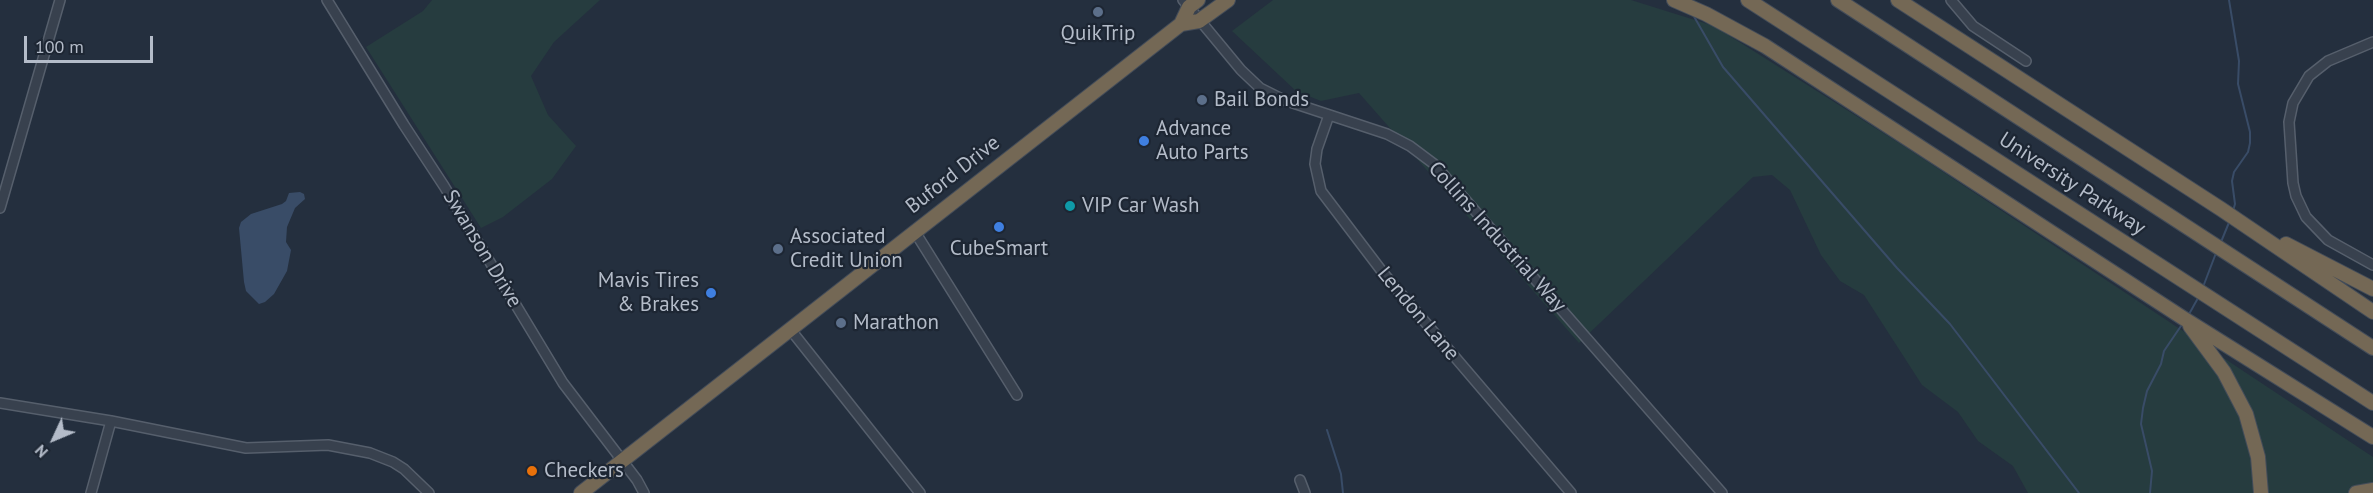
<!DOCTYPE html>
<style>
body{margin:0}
#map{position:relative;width:2373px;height:493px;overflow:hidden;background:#242f3e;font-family:"PT Sans",sans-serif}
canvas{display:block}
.north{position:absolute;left:24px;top:409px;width:60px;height:60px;-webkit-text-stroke:4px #1d2633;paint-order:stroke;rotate:226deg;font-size:16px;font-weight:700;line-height:24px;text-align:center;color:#b4bcc9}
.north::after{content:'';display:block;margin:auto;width:21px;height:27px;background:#b4bcc9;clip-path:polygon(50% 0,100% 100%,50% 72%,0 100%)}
.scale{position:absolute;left:24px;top:36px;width:129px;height:27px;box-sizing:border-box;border:3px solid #b4bcc9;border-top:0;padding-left:8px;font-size:18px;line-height:21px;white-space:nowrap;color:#b4bcc9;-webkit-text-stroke:4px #1d2633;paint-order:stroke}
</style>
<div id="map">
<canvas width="2373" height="493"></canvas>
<div class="north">N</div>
<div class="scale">100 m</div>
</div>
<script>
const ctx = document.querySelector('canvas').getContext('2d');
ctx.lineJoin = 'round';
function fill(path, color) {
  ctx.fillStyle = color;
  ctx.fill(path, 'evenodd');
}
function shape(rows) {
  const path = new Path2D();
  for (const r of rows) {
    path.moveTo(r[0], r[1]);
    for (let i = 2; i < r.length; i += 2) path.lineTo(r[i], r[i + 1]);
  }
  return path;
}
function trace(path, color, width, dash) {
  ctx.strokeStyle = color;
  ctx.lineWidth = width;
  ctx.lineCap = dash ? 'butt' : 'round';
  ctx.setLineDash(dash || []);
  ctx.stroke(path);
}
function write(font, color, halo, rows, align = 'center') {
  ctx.font = font + ' "PT Sans",sans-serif';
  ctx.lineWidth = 4.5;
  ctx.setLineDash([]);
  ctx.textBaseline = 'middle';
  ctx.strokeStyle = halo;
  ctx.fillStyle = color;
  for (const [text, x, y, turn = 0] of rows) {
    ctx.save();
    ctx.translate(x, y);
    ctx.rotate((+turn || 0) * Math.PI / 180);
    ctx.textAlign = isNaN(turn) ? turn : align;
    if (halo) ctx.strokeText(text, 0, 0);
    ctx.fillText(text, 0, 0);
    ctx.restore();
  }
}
fill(shape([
 [432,0,600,0,554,42,531,76,548,115,576,146,552,179,503,217,481,228,366,47,423,11],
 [1273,0,1631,0,1714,26,1907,148,2373,457,2373,493,2028,493,2013,466,1978,441,1958,412,1922,385,1864,295,1840,281,1821,255,1790,190,1772,175,1753,177,1579,343,1359,93,1321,101,1296,91,1232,31]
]), '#263c3f');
fill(shape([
 [300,192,304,194,305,199,295,208,287,227,286,242,291,250,287,271,274,294,265,302,259,304,246,291,244,282,239,228,241,222,251,214,282,204,286,201,289,193]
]), '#394c67');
trace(shape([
 [2229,0,2239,61,2238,84,2250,132,2250,143,2248,152,2234,172,2232,181,2235,204,2233,211],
 [1692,13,1723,67,1897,268,1950,324,2079,493],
 [2221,242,2230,220],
 [2203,287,2216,253],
 [2188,316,2198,298],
 [1327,430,1341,474,1343,493],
 [2150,493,2152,471,2141,424,2143,408,2147,391,2161,364,2164,351,2183,323]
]), '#394c67', 2);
const minor = shape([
 [327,0,404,125,444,186,563,383,637,480,644,493],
 [1183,0,1241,70,1260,88,1284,100,1387,134,1410,146,1434,164,1722,493],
 [1951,0,1973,26,2026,61],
 [2373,42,2328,61,2309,76,2293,103,2289,122,2293,183,2296,196,2306,217,2328,240,2373,265],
 [1329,115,1317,149,1315,164,1321,191,1384,274,1571,493],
 [0,208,60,0],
 [915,232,1017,395],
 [790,329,920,493],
 [0,403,111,421,246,448,328,445,370,453,393,462,404,469,429,493],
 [1300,480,1305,493],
 [91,493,111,421]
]);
const highway = shape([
 [1674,0,1706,14,1765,46,2183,318,2373,437],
 [1748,0,2373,403],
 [1838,0,2373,348],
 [1898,0,2221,209,2373,312],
 [1181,24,1199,21,1228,0],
 [2286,244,2373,289],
 [2190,326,2224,372,2246,414,2258,457,2261,493],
 [581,493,1181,24,1189,7,1198,0],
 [2356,493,2373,490]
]);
trace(minor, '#565f6c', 12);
trace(highway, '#434c59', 16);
trace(minor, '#38414e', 9);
trace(highway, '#746855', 14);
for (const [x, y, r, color] of [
 [1098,12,6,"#5c6f8a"],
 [1202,100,6,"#5c6f8a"],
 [1144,141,6,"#3f7fe0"],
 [1070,206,6,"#0f9aa8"],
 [999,227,6,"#3f7fe0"],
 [778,249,6,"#5c6f8a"],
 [711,293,6,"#3f7fe0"],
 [841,323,6,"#5c6f8a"],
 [532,471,6,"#e8710a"]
]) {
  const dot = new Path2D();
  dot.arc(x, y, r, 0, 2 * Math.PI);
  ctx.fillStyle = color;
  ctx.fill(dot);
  trace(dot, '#1d2633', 2);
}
write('21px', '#b4bcc9', '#1d2633', [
 ["QuikTrip",1098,34,"center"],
 ["Bail Bonds",1214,100],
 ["Advance",1156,129],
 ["Auto Parts",1156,153],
 ["VIP Car Wash",1082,206],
 ["Associated",790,237],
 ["Credit Union",790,261],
 ["CubeSmart",999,249,"center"],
 ["Mavis Tires",699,281,"right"],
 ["& Brakes",699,305,"right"],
 ["Marathon",853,323],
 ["Checkers",544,471]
], 'left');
write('21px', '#b4bcc9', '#1d2633', [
 ["Buford Drive",953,175,-38],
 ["University Parkway",2072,184,33],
 ["Collins Industrial Way",1497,237,48],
 ["Swanson Drive",482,249,59],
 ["Lendon Lane",1418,314,50]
]);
</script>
